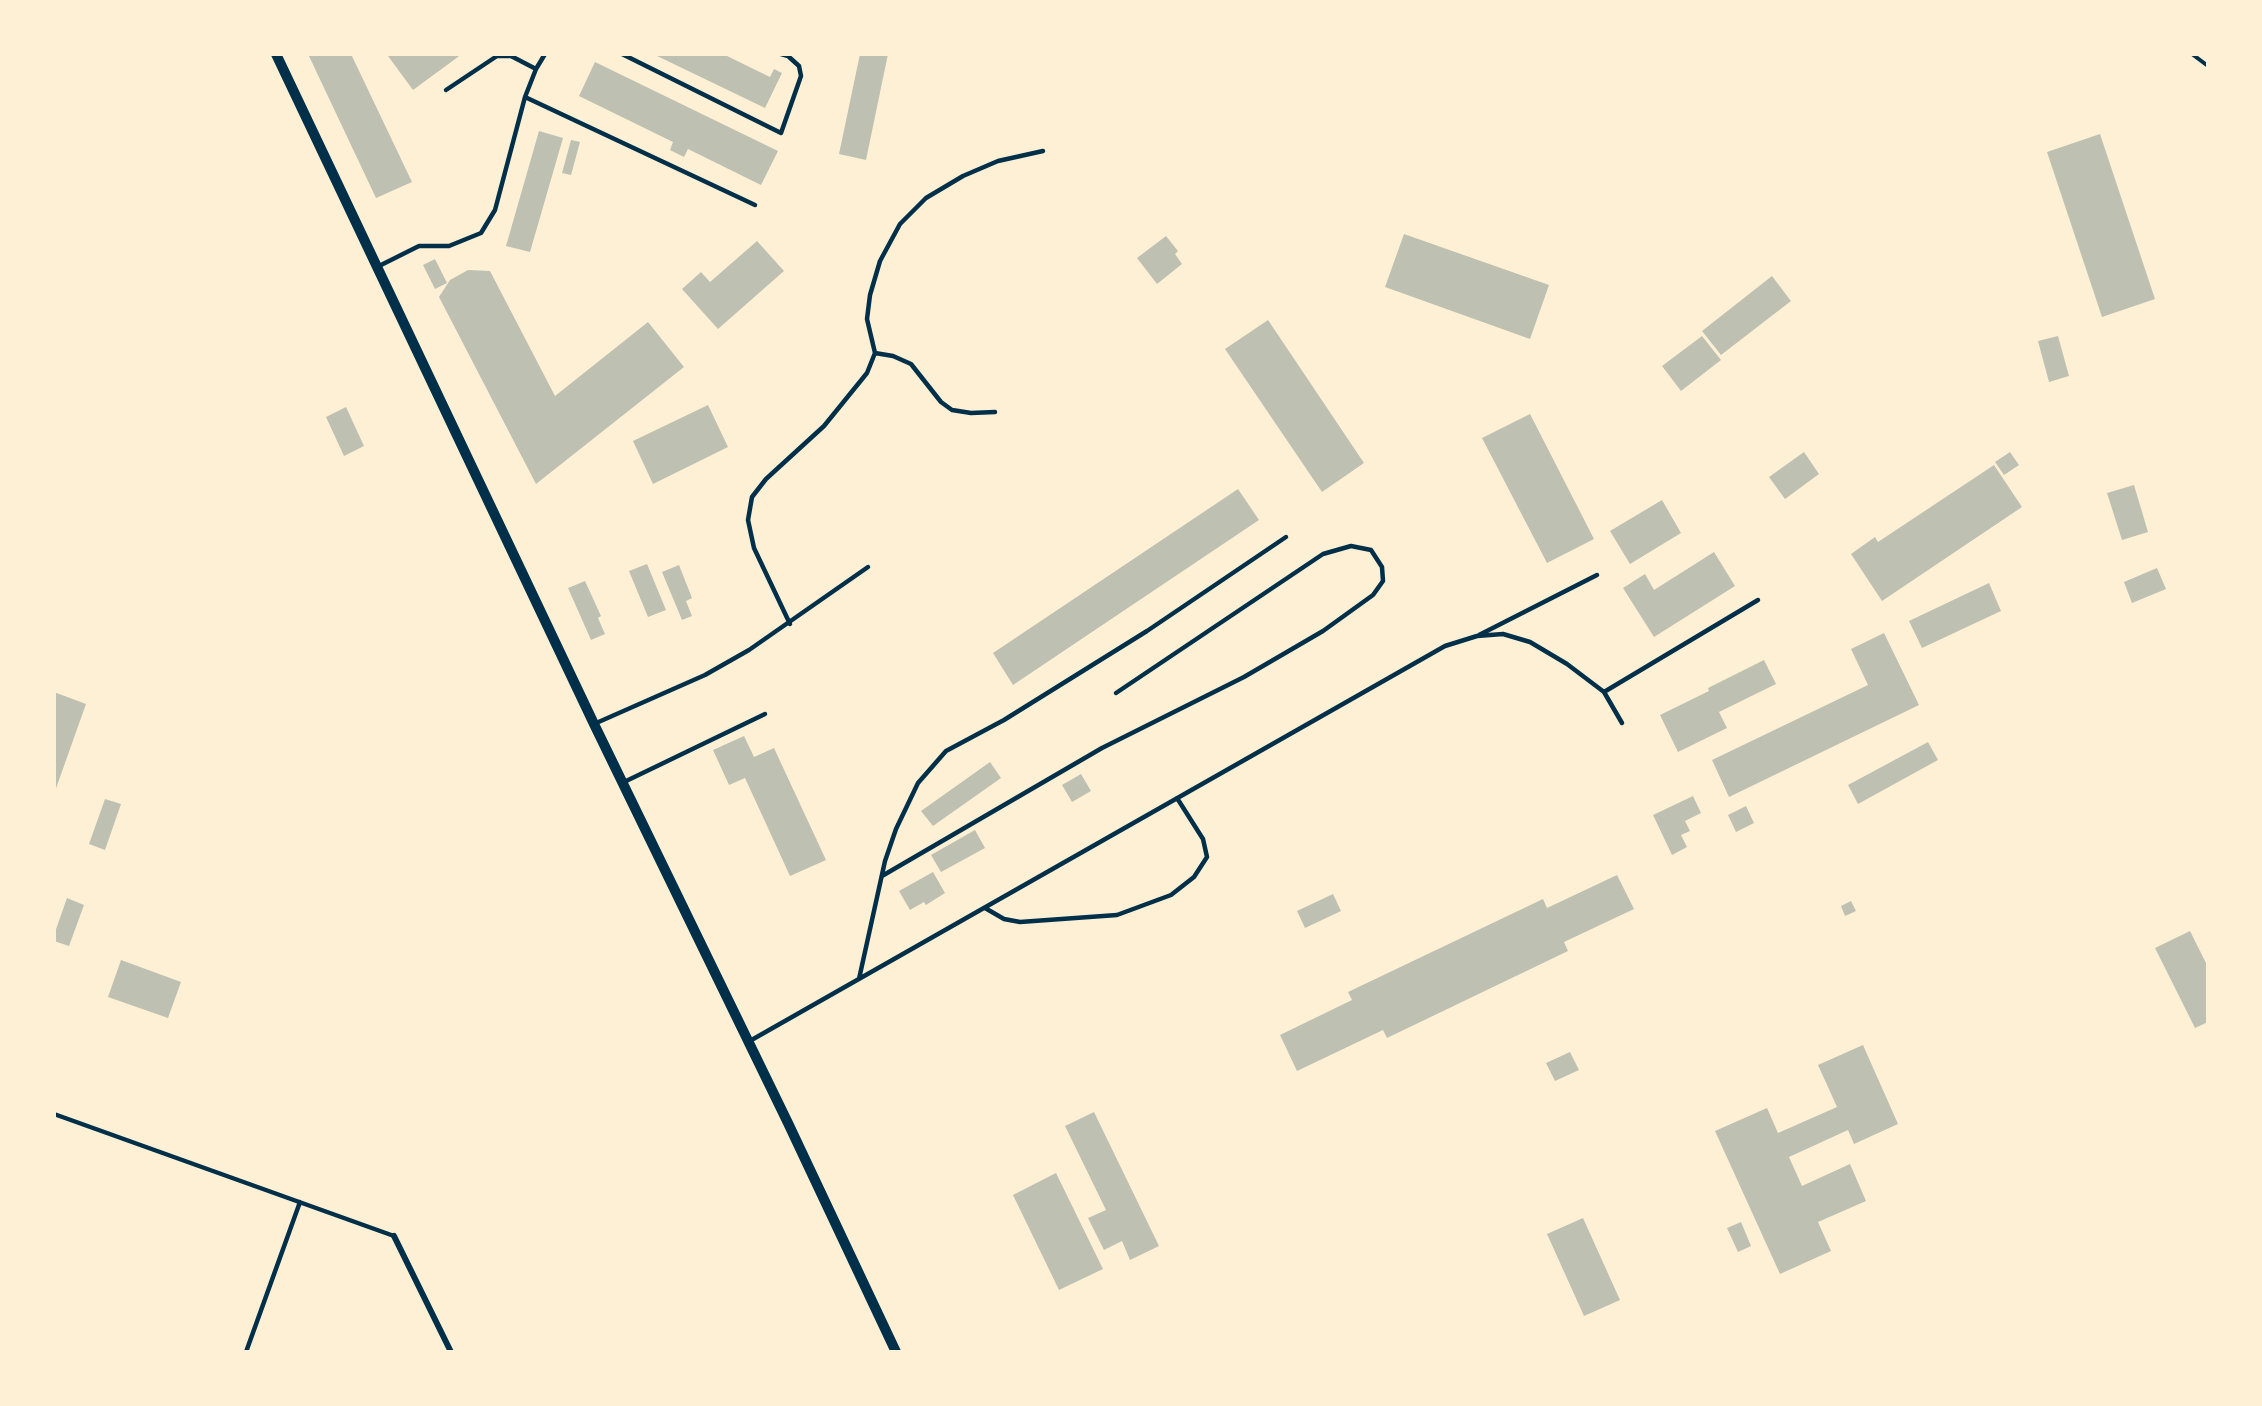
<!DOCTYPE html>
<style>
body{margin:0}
#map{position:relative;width:2262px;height:1406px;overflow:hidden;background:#fdf0d5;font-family:"Exo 2",sans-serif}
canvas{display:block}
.frame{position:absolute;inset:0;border:56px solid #fdf0d5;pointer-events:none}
</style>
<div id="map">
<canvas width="2262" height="1406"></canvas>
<div class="frame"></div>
</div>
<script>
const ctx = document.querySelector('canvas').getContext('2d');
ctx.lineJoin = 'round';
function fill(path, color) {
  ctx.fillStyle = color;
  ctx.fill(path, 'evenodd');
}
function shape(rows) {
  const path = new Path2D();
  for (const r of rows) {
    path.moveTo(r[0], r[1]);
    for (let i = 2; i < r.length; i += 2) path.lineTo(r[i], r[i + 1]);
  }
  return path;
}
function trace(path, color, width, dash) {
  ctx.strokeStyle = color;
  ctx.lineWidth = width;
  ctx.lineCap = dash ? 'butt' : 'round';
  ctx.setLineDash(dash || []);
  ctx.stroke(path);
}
fill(shape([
 [308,54,351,54,412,182,376,198],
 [391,54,462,54,413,90,388,56],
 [653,54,723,54,770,77,774,69,782,73,765,108],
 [860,54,888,54,866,160,839,154],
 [595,62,778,151,761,185,688,149,684,157,670,150,673,142,579,96],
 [539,131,563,138,530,252,506,246],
 [2100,134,2155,299,2102,317,2047,152],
 [571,140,580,142,571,175,562,173],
 [1404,234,1549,285,1530,339,1385,287],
 [1166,236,1178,251,1175,254,1182,264,1157,284,1137,258],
 [757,241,784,271,718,329,682,289,701,272,710,282],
 [435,259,447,283,435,289,423,265],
 [468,270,490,271,555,396,648,322,684,367,536,484,439,297,450,280],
 [1772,276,1791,301,1721,355,1702,331],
 [1268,320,1364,463,1322,492,1225,349],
 [1702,336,1721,360,1681,391,1662,366],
 [2058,336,2069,376,2049,382,2038,341],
 [708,405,728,447,653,484,633,441],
 [346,407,364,446,344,456,326,417],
 [1530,414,1594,539,1547,563,1482,438],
 [1804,452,1819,474,1785,499,1769,477],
 [2010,452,2019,465,2004,475,1995,462],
 [1994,465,2022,507,1882,601,1851,554,1875,537,1878,542],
 [2134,485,2148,532,2122,540,2107,493],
 [1238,489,1259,520,1013,685,993,653],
 [1662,500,1681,533,1630,564,1610,531],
 [1714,552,1735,586,1654,637,1623,588,1645,574,1654,590],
 [647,564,666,610,648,617,629,571],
 [679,565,692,598,686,601,692,616,682,620,662,572],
 [2157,568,2166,589,2132,603,2124,582],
 [585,581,601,616,598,618,605,634,591,640,568,588],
 [1989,583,2001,611,1922,648,1909,621],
 [1884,633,1919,705,1729,797,1712,760,1868,685,1851,649],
 [1764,660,1776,684,1719,712,1727,728,1678,752,1660,715,1709,691,1708,688],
 [54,692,86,704,54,794],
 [744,736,754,757,774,748,826,860,790,876,745,778,729,785,713,750],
 [1928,742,1938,760,1858,804,1848,785],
 [990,762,1001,778,933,826,921,811],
 [1081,774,1091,791,1072,802,1062,785],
 [1693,796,1701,813,1685,821,1690,831,1681,835,1687,847,1672,855,1653,815],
 [105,799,121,804,105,850,89,844],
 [1746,806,1754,823,1736,832,1728,815],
 [975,830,985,848,941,872,931,855],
 [933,872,945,893,926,905,924,902,910,910,899,891],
 [1617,875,1634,909,1564,942,1568,951,1387,1038,1383,1030,1297,1071,1280,1035,1352,1000,1348,992,1543,899,1547,908],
 [1333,894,1341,911,1305,928,1297,911],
 [67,898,84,905,69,946,54,941,54,935],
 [1851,901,1856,911,1845,916,1841,906],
 [2190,931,2208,967,2208,1022,2195,1028,2155,948],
 [121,960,181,982,168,1018,108,997],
 [1863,1045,1898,1124,1854,1144,1848,1130,1789,1157,1802,1186,1850,1164,1866,1201,1818,1222,1831,1251,1780,1274,1715,1131,1767,1108,1778,1133,1837,1107,1818,1065],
 [1570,1052,1579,1070,1555,1081,1546,1063],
 [1094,1112,1159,1246,1130,1260,1122,1241,1104,1250,1088,1218,1106,1210,1065,1126],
 [1056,1173,1103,1269,1059,1290,1013,1195],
 [1583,1218,1620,1300,1584,1316,1547,1234],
 [1741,1222,1751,1246,1738,1252,1727,1228]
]), '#bec0b2');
trace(shape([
 [2192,54,2208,66]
]), '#003049', 4);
trace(shape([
 [622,54,781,133,801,76,799,66,788,56,781,54],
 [446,90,497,56,511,56,536,69],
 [525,97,755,205],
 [377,267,419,246,449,246,481,233,495,210,525,97,536,69,545,54],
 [875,353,893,356,911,364,941,402,952,410,971,413,995,412],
 [790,624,754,548,748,520,752,497,766,479,824,426,867,373,875,353,867,319,870,295,880,261,900,224,926,198,963,176,998,161,1043,151],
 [1479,635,1597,575],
 [1604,692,1758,600],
 [594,724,705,675,749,650,868,567],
 [622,783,765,714],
 [882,876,1102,748,1244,677,1323,631,1373,595,1383,581,1382,567,1371,550,1351,546,1323,554,1116,693],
 [985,908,1004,919,1020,922,1117,915,1171,895,1194,877,1207,857,1203,839,1177,798],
 [859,979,885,861,896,829,918,783,946,751,1004,720,1147,631,1286,537],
 [748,1042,1445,646,1477,636,1503,634,1530,642,1567,664,1604,692,1622,723],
 [54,1114,394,1236],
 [246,1352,300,1202]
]), '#003049', 4.5);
trace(shape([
 [394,1236,451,1352]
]), '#003049', 6);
trace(shape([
 [276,54,594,724,788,1123,896,1352]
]), '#003049', 10);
</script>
